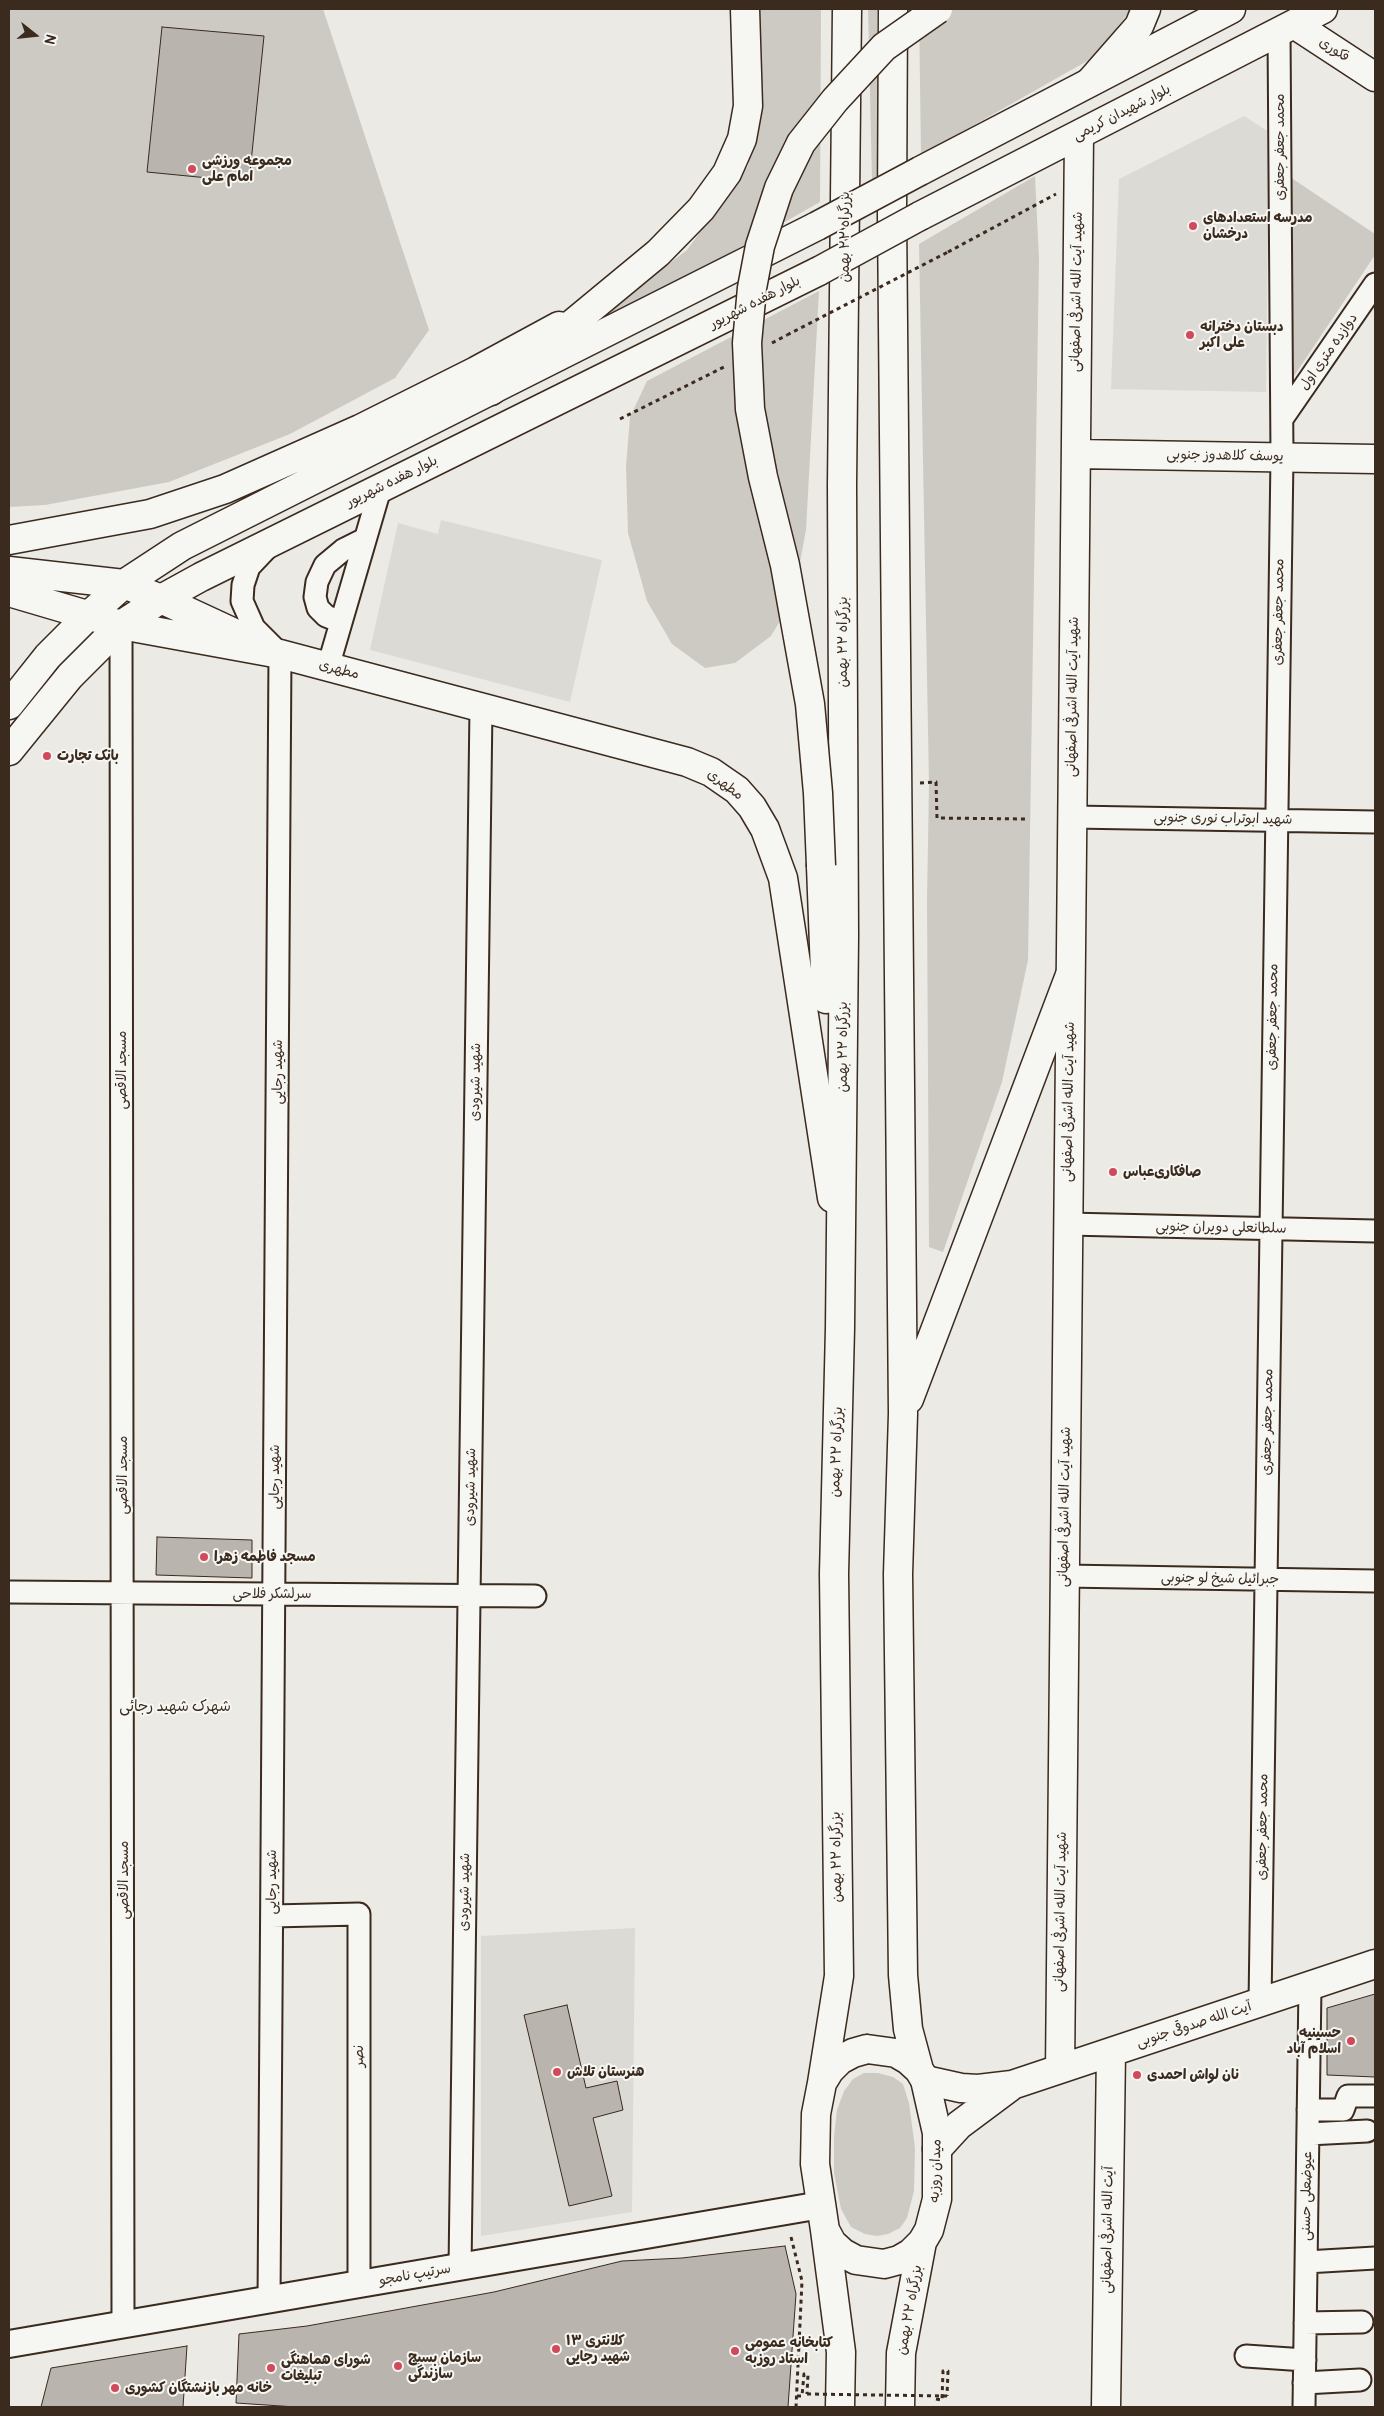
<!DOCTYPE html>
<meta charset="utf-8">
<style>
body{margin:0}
#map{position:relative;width:1384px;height:2416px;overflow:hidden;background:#ebeae5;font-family:Pangolin,sans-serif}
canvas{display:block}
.frame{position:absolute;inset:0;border:10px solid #3b2a1e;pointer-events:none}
.north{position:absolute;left:10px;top:10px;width:50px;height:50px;-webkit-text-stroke:4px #f6f6f2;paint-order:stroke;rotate:106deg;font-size:14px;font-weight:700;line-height:20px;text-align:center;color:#3b2a1e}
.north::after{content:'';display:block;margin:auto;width:18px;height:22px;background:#3b2a1e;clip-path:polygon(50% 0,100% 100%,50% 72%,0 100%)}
</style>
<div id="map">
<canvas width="1384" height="2416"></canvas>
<div class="frame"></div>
<div class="north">N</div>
</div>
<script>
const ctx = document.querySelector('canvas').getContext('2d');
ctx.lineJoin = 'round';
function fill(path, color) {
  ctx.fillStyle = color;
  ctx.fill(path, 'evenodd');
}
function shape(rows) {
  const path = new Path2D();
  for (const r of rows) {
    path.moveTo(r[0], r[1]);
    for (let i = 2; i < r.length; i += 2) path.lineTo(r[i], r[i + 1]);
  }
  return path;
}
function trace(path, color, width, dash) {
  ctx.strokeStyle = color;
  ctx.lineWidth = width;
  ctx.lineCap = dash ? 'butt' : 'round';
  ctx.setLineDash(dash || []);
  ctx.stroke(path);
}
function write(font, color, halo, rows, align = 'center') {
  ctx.font = font + ' Pangolin,"Playpen Sans Arabic",sans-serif';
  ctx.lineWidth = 4;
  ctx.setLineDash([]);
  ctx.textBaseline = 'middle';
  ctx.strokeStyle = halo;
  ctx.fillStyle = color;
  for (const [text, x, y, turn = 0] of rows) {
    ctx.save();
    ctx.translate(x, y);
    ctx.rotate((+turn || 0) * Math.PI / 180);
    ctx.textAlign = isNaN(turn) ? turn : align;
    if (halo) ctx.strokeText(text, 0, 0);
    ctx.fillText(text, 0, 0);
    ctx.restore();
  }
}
fill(shape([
 [1244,116,1269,132,1266,392,1111,389,1119,179],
 [441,520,602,560,570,702,370,650,398,523,438,534],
 [635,1928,632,2212,481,2236,481,1936]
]), '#dcdad4');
fill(shape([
 [9,9,323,9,429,330,395,378,290,434,169,482,45,505,9,507],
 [755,9,821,9,820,202,613,319,611,308,687,250,748,166,757,125],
 [868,9,877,9,878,175,872,180],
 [919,9,1131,9,1096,56,921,155],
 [1035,176,1039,259,1028,960,1002,1082,943,1252,929,1247,927,900,929,784,919,244],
 [1290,177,1375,234,1375,255,1294,376],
 [819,291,806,530,793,599,771,636,735,663,705,668,672,644,647,601,628,533,626,466,630,417,647,381],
 [864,2073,878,2073,893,2077,903,2084,909,2103,915,2148,914,2191,907,2218,900,2228,888,2234,877,2236,865,2234,851,2227,841,2209,834,2173,834,2136,837,2110,844,2091,853,2079]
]), '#cdcac4');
const building = shape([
 [162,27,264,36,249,182,147,172,162,27],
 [157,1537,252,1540,252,1578,156,1575,157,1537],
 [1375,1994,1375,2077,1327,2075,1327,2008,1375,1994],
 [567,2005,586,2088,617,2081,623,2110,593,2118,612,2196,569,2206,524,2015,567,2005],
 [785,2246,796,2294,788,2407,296,2407,236,2403,239,2334,307,2326,494,2292,622,2261,682,2258,785,2246],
 [187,2346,183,2407,41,2407,51,2368,187,2346]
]);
fill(building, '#bab4ae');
trace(building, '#3b2a1e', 1);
const minor = shape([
 [1282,419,1375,284],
 [268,547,249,567,243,585,242,601,254,628,280,654,269,2300],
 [341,622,326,616,318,608,315,597,317,582,325,565,343,550,365,539],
 [121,625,123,2325],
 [328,667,380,489],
 [1072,817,1375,822],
 [1068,1224,1375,1231],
 [1064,1576,1375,1581],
 [9,1592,535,1596],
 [272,1916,359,1914,359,2284],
 [1260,2003,1282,457,1279,32],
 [1308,2110,1343,2110,1348,2096,1375,2096],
 [1308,2134,1367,2131],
 [1306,2262,1375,2258],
 [460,2267,481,708],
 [1305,2323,1362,2322],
 [1246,2356,1305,2360],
 [1304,2383,1360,2380],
 [1304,2407,1310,1986]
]);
const tertiary = shape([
 [9,2344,821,2205]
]);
const secondary = shape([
 [1294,24,1375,77],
 [920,171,1231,9],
 [920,216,1323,9],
 [1076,454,1375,459],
 [9,540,150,514,225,489,360,429,476,371,559,326],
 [9,571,124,584,161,599,245,638],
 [9,592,121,625,280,654,687,762,711,772,737,790,752,807,765,829,783,878,832,1198],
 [9,705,48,656,88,616,124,584,182,546,817,226],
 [9,751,70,676,121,625,161,599,201,577,819,271],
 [1060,2069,1079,135],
 [925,2080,961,2088,978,2089,1012,2085,1375,1964],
 [937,2149,959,2125,1010,2087],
 [1106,2407,1111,2052]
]);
const trunk = shape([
 [893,9,892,215,903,1414,898,1574,903,1975,908,2029,919,2070],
 [1090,82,1139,26,1146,9],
 [491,391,658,253,701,209,727,173,742,139,748,106,745,9],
 [821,866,826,999],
 [909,1399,1070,975],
 [867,2049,896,2053,908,2060,919,2070,925,2080,937,2133,937,2199,929,2230,922,2242,911,2253,899,2260,884,2264,856,2260,843,2253,832,2243,825,2230,815,2164,816,2114,822,2083,830,2070,840,2060,853,2053,867,2049],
 [822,2083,839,1976,834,1574,840,1328,844,936,842,485,847,9],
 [825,2230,841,2352,840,2407],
 [900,2407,901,2353,922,2242]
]);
trace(minor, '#3b2a1e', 25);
trace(tertiary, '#3b2a1e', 30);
trace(secondary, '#3b2a1e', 31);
trace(trunk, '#3b2a1e', 31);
trace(shape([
 [948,252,1056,194],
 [772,343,787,335],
 [620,419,726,366],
 [920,783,936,782,937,818,1027,819],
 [791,2237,802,2281,796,2407],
 [797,2396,802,2396,804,2374,808,2375,807,2394],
 [936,2399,942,2400,943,2371,948,2371,947,2396]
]), '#3b2a1e', 3, [4, 4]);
trace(minor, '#f6f6f2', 21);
trace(tertiary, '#f6f6f2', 26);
trace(secondary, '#f6f6f2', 28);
trace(trunk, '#f6f6f2', 28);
const secondaryBridge = shape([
 [817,226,920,171],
 [819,271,920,216]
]);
const trunkBridge = shape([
 [821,866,818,793,810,704,785,565,763,477,750,409,747,343,752,288,760,246,779,188,801,143,835,100,884,47,938,9]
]);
trace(secondaryBridge, '#3b2a1e', 31, []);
trace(trunkBridge, '#3b2a1e', 31, []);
trace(shape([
 [787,335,948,252],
 [807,2394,947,2396]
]), '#3b2a1e', 3, [4, 4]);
trace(secondaryBridge, '#f6f6f2', 28);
trace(trunkBridge, '#f6f6f2', 28);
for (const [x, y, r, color] of [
 [192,169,5,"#d1495b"],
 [1193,226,5,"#d1495b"],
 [1190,335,5,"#d1495b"],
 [47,756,5,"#d1495b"],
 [1113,1172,5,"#d1495b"],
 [204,1557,5,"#d1495b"],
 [1351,2041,5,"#d1495b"],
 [557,2072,5,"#d1495b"],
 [1137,2075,5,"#d1495b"],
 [556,2349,5,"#d1495b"],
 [735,2351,5,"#d1495b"],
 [398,2366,5,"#d1495b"],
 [271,2368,5,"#d1495b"],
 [115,2388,5,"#d1495b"]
]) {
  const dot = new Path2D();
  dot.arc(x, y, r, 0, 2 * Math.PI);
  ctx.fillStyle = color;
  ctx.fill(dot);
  trace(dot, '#f6f6f2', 2);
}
write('14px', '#3b2a1e', '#f6f6f2', [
 ["فکوری",1334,50,33],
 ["بلوار شهیدان کریمی",1122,113,-27],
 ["محمد جعفر جعفری",1280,147,-90],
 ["بزرگراه ۲۲ بهمن",845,237,-90],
 ["شهید آیت الله اشرفی اصفهانی",1077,292,-89],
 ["بلوار هفده شهریور",755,303,-27],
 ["دوازده متری اول",1329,352,-55],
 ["یوسف کلاهدوز جنوبی",1225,456,1],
 ["بلوار هفده شهریور",392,482,-26],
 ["محمد جعفر جعفری",1279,612,-89],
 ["بزرگراه ۲۲ بهمن",843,642,-90],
 ["مطهری",339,670,15],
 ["شهید آیت الله اشرفی اصفهانی",1073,697,-89],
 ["مطهری",725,785,37],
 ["شهید ابوتراب نوری جنوبی",1223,819,1],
 ["محمد جعفر جعفری",1273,1017,-89],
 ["بزرگراه ۲۲ بهمن",843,1047,-90],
 ["مسجد الاقصی",122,1070,-90],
 ["شهید رجایی",278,1072,-90],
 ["شهید شیرودی",476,1082,-89],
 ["شهید آیت الله اشرفی اصفهانی",1069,1102,-89],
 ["سلطانعلی دویران جنوبی",1221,1228,1],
 ["محمد جعفر جعفری",1268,1422,-89],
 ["بزرگراه ۲۲ بهمن",837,1452,-88],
 ["مسجد الاقصی",123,1475,-90],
 ["شهید رجایی",275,1477,-90],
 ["شهید شیرودی",471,1487,-89],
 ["شهید آیت الله اشرفی اصفهانی",1065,1507,-89],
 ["جبرائیل شیخ لو جنوبی",1220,1579,1],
 ["سرلشکر فلاحی",272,1594],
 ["محمد جعفر جعفری",1263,1827,-89],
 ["بزرگراه ۲۲ بهمن",837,1857,-91],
 ["مسجد الاقصی",124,1880,-90],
 ["شهید رجایی",272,1882,-90],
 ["شهید شیرودی",465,1892,-89],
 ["شهید آیت الله اشرفی اصفهانی",1061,1912,-89],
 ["آیت الله صدوقی جنوبی",1194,2025,-18],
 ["نصر",359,2056,-90],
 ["میدان روزبه",936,2171,-88],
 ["عیوضعلی حسنی",1307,2196,-89],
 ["آیت الله اشرفی اصفهانی",1108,2230,-89],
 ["سرتیپ نامجو",415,2275,-10],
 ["بزرگراه ۲۲ بهمن",910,2310,-80]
]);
write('bold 14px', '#3b2a1e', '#f6f6f2', [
 ["مجموعه ورزشی",202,161],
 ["امام علی",202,177],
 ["مدرسه استعدادهای",1203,218],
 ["درخشان",1203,234],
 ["دبستان دخترانه",1200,327],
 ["علی اکبر",1200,343],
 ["بانک تجارت",57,756],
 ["صافکاری‌عباس",1123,1172],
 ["مسجد فاطمه زهرا",214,1557],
 ["حسینیه",1341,2033,"right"],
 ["اسلام آباد",1341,2049,"right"],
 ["هنرستان تلاش",567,2072],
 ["نان لواش احمدی",1147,2075],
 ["کلانتری ۱۳",566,2341],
 ["شهید رجایی",566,2357],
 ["کتابخانه عمومی",745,2343],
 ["استاد روزبه",745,2359],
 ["سازمان بسیج",408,2358],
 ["سازندگی",408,2374],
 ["شورای هماهنگی",281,2360],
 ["تبلیغات",281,2376],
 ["خانه مهر بازنشتگان کشوری",125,2388]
], 'left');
write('15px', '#3b2a1e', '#f6f6f2', [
 ["شهرک شهید رجائی",175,1707]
]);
</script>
